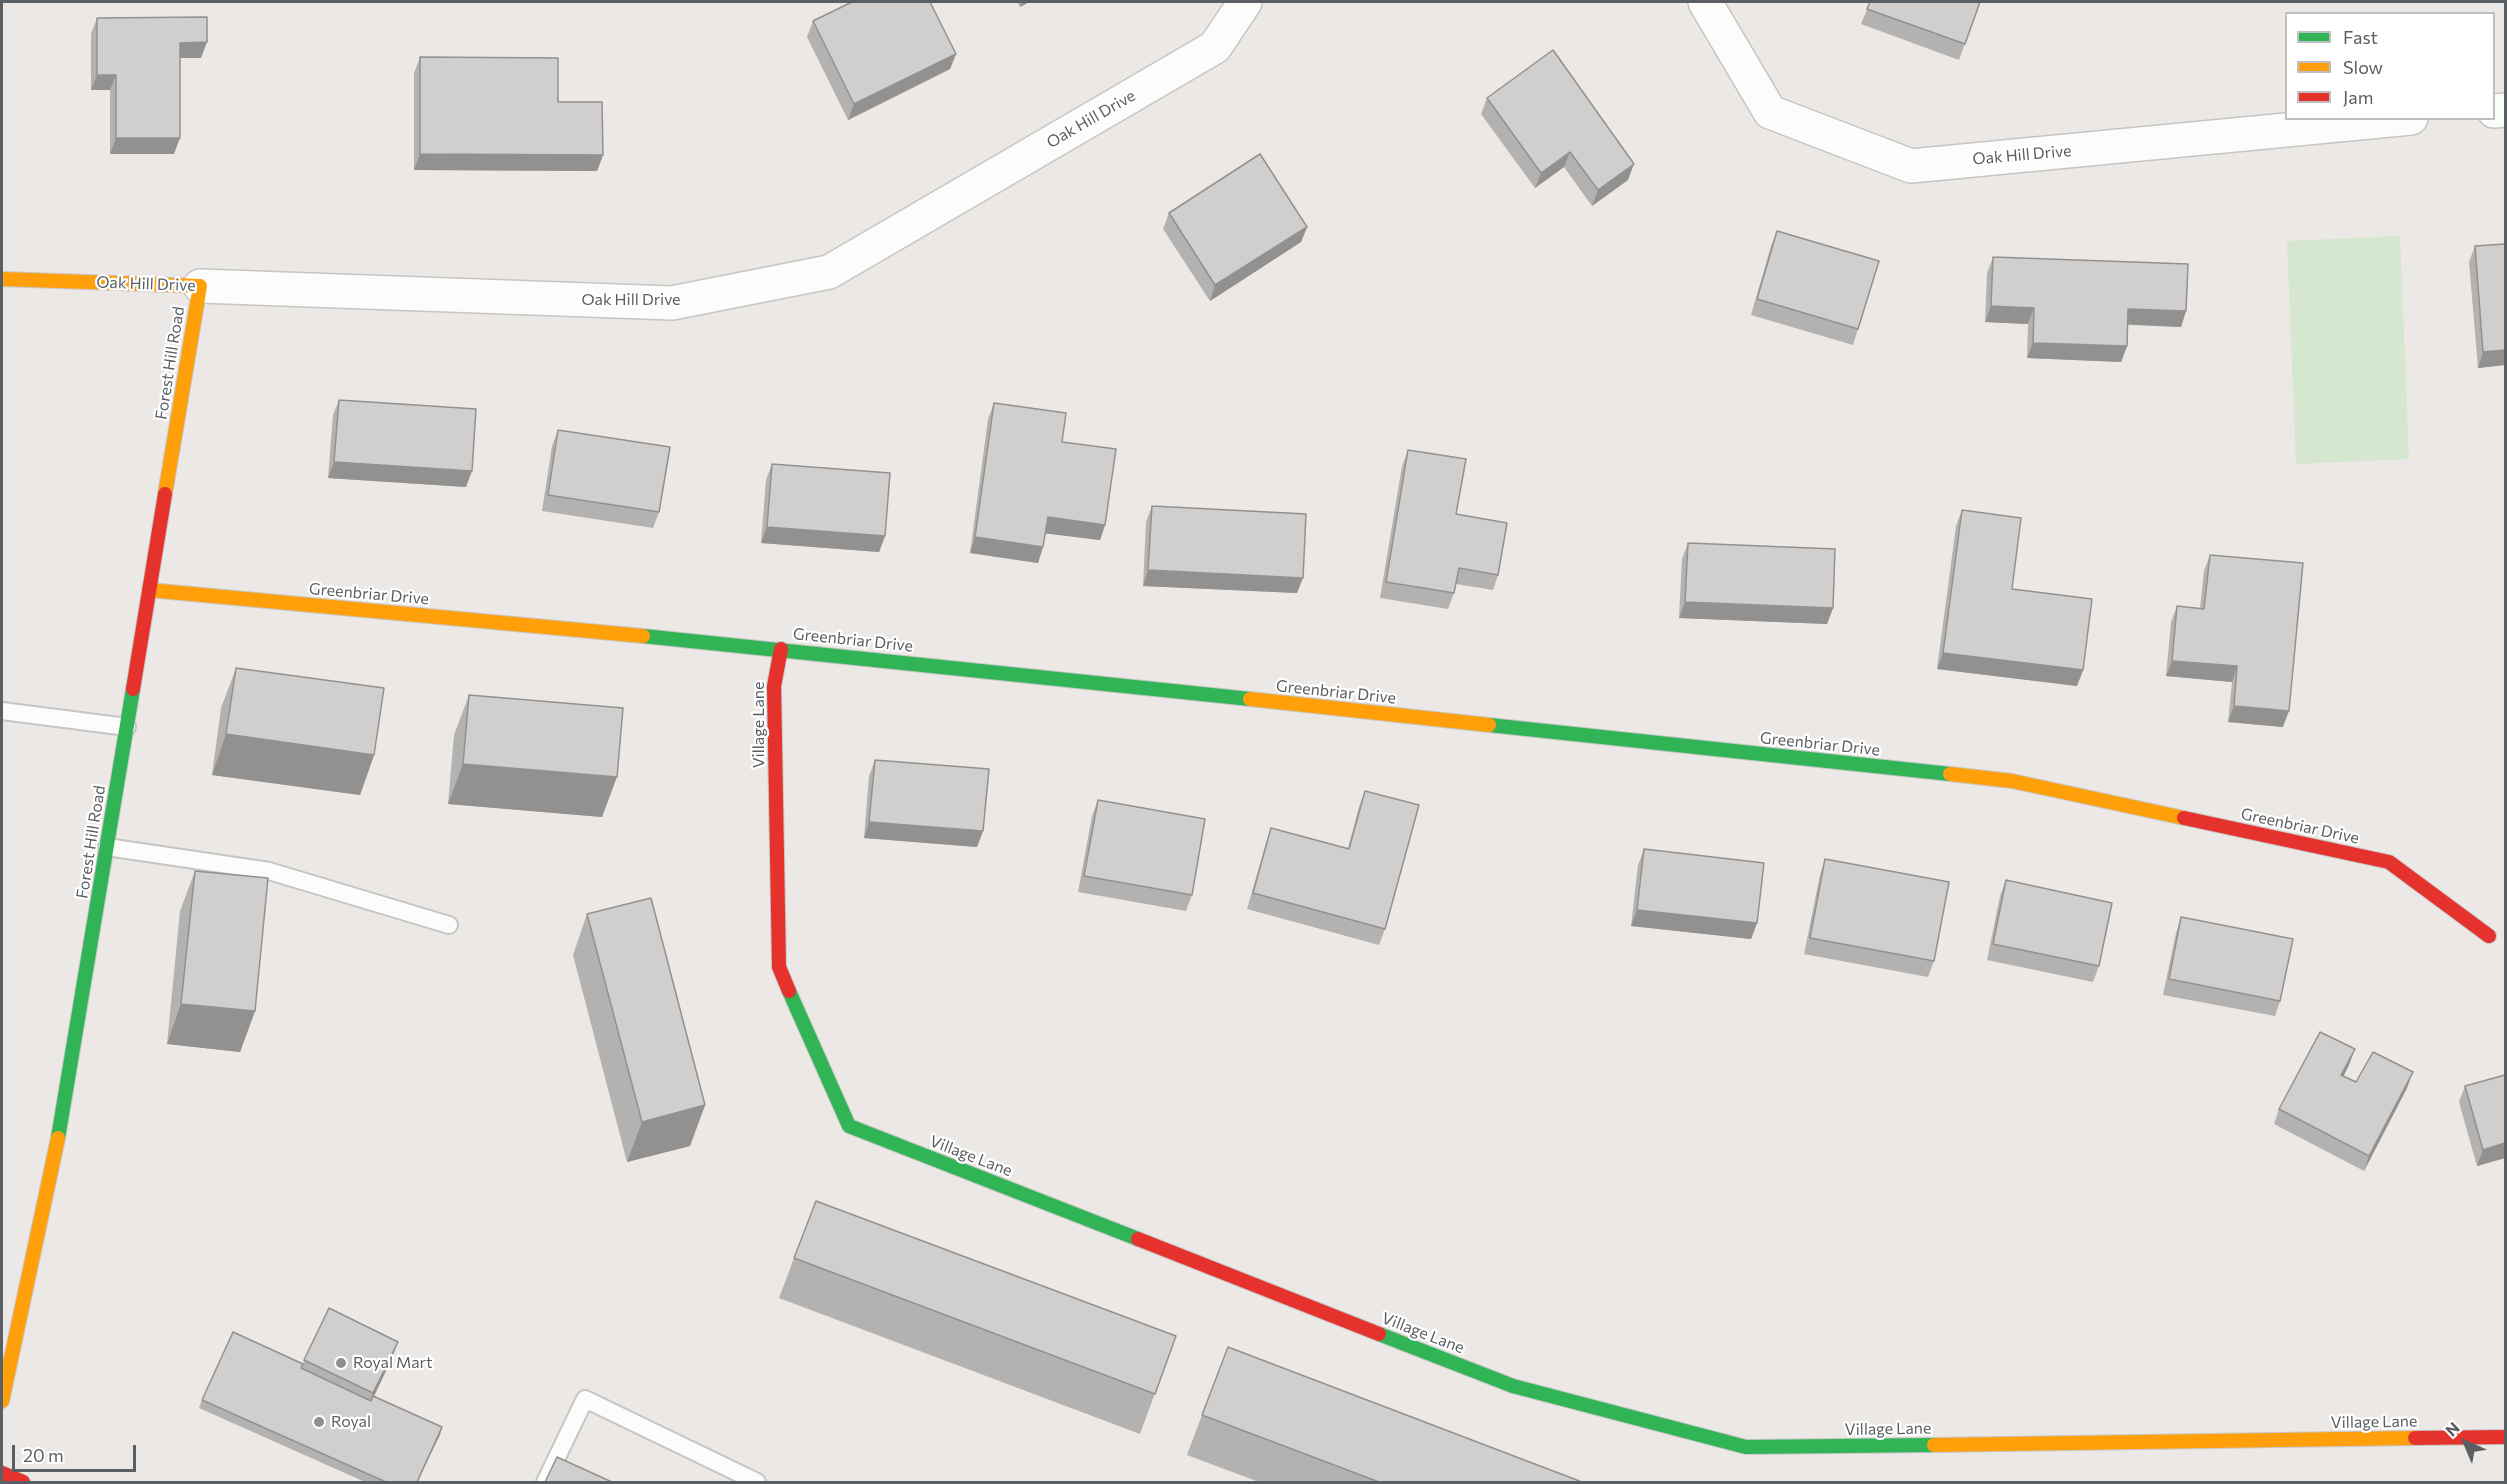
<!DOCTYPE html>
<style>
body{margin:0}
#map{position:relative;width:2507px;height:1484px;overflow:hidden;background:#ebe8e5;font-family:Commissioner,sans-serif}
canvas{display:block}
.frame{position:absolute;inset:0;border:3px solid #5a5f63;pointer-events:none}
.legend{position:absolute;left:2285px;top:12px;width:210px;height:108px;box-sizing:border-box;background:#fff;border:2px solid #bdbfc1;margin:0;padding:8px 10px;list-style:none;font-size:18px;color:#5a5f63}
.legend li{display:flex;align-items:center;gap:12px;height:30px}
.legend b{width:30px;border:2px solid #bdbfc1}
.north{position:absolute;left:2435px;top:1412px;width:60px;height:60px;-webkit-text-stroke:4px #fff;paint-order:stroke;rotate:316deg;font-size:16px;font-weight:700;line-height:24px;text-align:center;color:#5a5f63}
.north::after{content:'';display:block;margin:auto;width:21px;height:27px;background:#5a5f63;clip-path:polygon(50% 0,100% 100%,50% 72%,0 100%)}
.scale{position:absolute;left:12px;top:1445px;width:124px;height:27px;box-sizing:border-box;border:3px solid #5a5f63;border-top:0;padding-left:8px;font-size:18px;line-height:21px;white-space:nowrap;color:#5a5f63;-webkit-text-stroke:4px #fff;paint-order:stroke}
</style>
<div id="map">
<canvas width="2507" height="1484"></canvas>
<div class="frame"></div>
<ul class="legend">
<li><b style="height:8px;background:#30b455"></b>Fast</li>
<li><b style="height:8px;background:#ff9f0a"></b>Slow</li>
<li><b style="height:8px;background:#e5322d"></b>Jam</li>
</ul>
<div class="north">N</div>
<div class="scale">20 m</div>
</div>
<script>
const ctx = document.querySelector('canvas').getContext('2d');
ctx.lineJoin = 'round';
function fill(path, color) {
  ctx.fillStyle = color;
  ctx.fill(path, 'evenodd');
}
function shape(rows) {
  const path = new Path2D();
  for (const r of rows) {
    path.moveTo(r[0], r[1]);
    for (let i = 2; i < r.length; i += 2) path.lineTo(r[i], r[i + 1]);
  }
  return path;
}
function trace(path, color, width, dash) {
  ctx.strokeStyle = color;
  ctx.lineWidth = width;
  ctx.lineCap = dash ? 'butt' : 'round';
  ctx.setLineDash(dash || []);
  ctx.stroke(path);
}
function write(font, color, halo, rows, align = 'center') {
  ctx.font = font + ' Commissioner,sans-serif';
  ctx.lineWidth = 4.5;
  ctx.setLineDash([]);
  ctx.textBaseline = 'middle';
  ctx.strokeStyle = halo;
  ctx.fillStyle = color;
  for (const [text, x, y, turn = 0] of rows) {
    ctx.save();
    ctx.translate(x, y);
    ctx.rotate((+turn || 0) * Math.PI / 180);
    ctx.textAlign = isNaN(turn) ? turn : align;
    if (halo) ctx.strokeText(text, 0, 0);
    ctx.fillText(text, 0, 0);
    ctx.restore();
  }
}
fill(shape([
 [2400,236,2409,459,2296,464,2287,241]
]), '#d5e7cf');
const lane = shape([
 [2,711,127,727],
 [107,847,269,871,449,925],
 [545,1482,585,1399,757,1482]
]);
const street = shape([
 [1705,2,1770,112,1911,166,2411,118],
 [2494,111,2506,110],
 [200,286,672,303,829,272,1215,47,1245,2]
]);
const fast = shape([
 [643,636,1250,699],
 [1489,725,1950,774],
 [789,991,849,1126,1138,1239],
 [58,1138,133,689],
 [1379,1334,1513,1386,1746,1447,1934,1445]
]);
const slow = shape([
 [2,279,200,286,165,494],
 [149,590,643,636],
 [1250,699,1489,725],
 [1950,774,2012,781,2184,818],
 [2,1401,58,1138],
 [1934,1445,2415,1438]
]);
const jam = shape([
 [781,649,774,686,779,967,789,991],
 [133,689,165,494],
 [2184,818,2389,862,2489,936],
 [1138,1239,1379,1334],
 [2415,1438,2506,1437],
 [2,1473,23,1482]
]);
trace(lane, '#c6c5c6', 20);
trace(street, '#c6c5c6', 36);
trace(fast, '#c7c7c7', 16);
trace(slow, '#c7c7c7', 16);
trace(jam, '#c7c7c7', 16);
trace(lane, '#fcfcfb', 16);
trace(street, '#fcfcfb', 33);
trace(fast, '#30b455', 14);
trace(slow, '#ff9f0a', 14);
trace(jam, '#e5322d', 14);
fill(shape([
 [1017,2,1029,2,1020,7],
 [1870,2,1980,2,1959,60,1861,24],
 [97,18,201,58,180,58,174,154,110,154,110,90,91,90,91,34],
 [813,21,956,54,950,69,848,120,807,37],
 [420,57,558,102,603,155,597,171,414,170,414,73],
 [1487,98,1628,180,1592,206,1564,167,1535,188,1481,114],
 [1169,213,1307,227,1301,242,1210,301,1163,229],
 [1777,231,1858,329,1853,345,1751,315,1771,246],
 [2475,246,2505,365,2478,368,2469,262],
 [1993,257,2186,311,2181,327,2128,325,2127,346,2121,362,2027,358,2028,324,1985,322,1987,273],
 [339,400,466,487,328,478,333,415],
 [994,403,1062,442,1105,525,1100,540,1045,533,1043,547,1038,563,970,553,988,419],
 [558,430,659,512,653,528,542,511,552,446],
 [1408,450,1456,514,1498,575,1493,590,1456,584,1454,593,1448,609,1380,598,1402,466],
 [772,464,885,536,879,552,761,543,766,480],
 [1152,506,1297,593,1143,586,1146,522],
 [1962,510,2012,589,2083,670,2077,686,1937,669,1956,526],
 [1688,543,1833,608,1827,624,1679,618,1682,559],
 [2210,555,2283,727,2228,722,2232,682,2166,676,2171,622,2177,606,2200,608,2204,571],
 [236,668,374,755,360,795,212,775,221,708],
 [469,695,602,817,448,804,454,735],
 [875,760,983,831,977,847,864,838,869,776],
 [1365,791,1385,929,1379,945,1247,909,1266,843,1271,828,1348,848,1359,807],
 [1098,800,1192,895,1186,911,1078,892,1092,816],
 [1644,849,1757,923,1751,939,1631,926,1638,865],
 [1825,859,1934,961,1928,977,1804,954,1820,875],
 [195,871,255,1011,240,1052,167,1044,180,911],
 [2006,880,2099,966,2093,982,1987,960,2000,896],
 [587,914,705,1105,690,1146,627,1162,573,955],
 [2181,917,2280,1001,2275,1016,2163,995,2176,933],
 [2349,1065,2343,1076,2356,1082,2407,1088,2364,1171,2274,1124,2279,1109],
 [2465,1086,2505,1158,2477,1166,2459,1102],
 [794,1258,1176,1336,1140,1434,779,1298],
 [392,1358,374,1396,442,1427,418,1482,365,1482,199,1408,202,1400,303,1364,304,1360],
 [1202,1415,1582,1482,1259,1482,1187,1455]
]), '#b4b2b1');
fill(shape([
 [1022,2,1029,2,1020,7],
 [207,42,201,58,174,58,180,43],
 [956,54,950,69,848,120,854,104],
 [97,75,116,75,110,90,91,90],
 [116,138,180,138,174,154,110,154],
 [1570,152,1564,167,1535,188,1541,173],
 [420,154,603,155,597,171,414,170],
 [1634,164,1628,180,1592,206,1598,190],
 [1307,227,1301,242,1210,301,1215,285],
 [1991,306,2034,308,2028,324,1985,322],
 [2128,309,2186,311,2181,327,2122,324],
 [2033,343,2127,346,2121,362,2027,358],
 [2505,350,2505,365,2478,368,2483,352],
 [334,462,472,471,466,487,328,478],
 [1048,517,1105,525,1100,540,1042,533],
 [767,527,885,536,879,552,761,543],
 [975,537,1043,547,1038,563,970,553],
 [1148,570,1303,578,1297,593,1143,586],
 [1685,602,1833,608,1827,624,1679,618],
 [1943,653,2083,670,2077,686,1937,669],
 [2172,661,2237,666,2232,682,2166,676],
 [2234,706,2289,711,2283,727,2228,722],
 [226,734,374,755,360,795,212,775],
 [463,764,617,777,602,817,448,804],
 [869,822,983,831,977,847,864,838],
 [1637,910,1757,923,1751,939,1631,926],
 [181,1004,255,1011,240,1052,167,1044],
 [2355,1049,2349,1065,2336,1091,2341,1075],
 [2413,1072,2407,1088,2364,1171,2369,1156],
 [705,1105,690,1146,627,1162,642,1122],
 [2505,1143,2505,1158,2477,1166,2483,1150],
 [398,1342,392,1358,368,1409,373,1393],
 [442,1427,440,1435,417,1482]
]), '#929190');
const building = shape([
 [852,2,930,2,956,54,854,104,813,21,852,2],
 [1870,2,1980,2,1965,44,1867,9,1870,2],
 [207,17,207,42,180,43,180,138,116,138,116,75,97,75,97,18,207,17],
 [1553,50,1634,164,1598,190,1570,152,1541,173,1487,98,1553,50],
 [420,57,558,58,558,102,602,102,603,155,420,154,420,57],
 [1260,154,1307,227,1215,285,1169,213,1260,154],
 [1777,231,1879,261,1858,329,1757,299,1777,231],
 [2505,244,2505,350,2483,352,2475,246,2505,244],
 [1993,257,2188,264,2186,311,2128,309,2127,346,2033,343,2034,308,1991,306,1993,257],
 [339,400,476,409,472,471,334,462,339,400],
 [994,403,1066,413,1062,442,1116,449,1105,525,1048,517,1043,547,975,537,994,403],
 [558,430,670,447,659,512,548,495,558,430],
 [1408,450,1466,459,1456,514,1507,523,1498,575,1459,568,1454,593,1386,582,1408,450],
 [772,464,890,473,885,536,767,527,772,464],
 [1152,506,1306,514,1303,578,1148,570,1152,506],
 [1962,510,2021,518,2012,589,2092,599,2083,670,1943,653,1962,510],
 [1688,543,1835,549,1833,608,1685,602,1688,543],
 [2210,555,2303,563,2289,711,2234,706,2237,666,2172,661,2177,606,2204,609,2210,555],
 [236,668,384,688,374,755,226,734,236,668],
 [469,695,623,708,617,777,463,764,469,695],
 [875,760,989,769,983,831,869,822,875,760],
 [1365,791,1419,805,1385,929,1253,893,1271,828,1349,849,1365,791],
 [1098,800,1205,819,1192,895,1084,876,1098,800],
 [1644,849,1764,863,1757,923,1637,910,1644,849],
 [1825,859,1949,882,1934,961,1810,938,1825,859],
 [195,871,268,878,255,1011,181,1004,195,871],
 [2006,880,2112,903,2099,966,1993,944,2006,880],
 [651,898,705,1105,642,1122,587,914,651,898],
 [2181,917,2293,939,2280,1001,2169,979,2181,917],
 [2320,1032,2355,1049,2341,1075,2356,1082,2373,1052,2413,1072,2369,1156,2279,1109,2320,1032],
 [2505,1075,2505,1143,2483,1150,2465,1086,2505,1075],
 [816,1201,1176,1336,1155,1394,794,1258,816,1201],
 [329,1308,398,1342,373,1393,304,1360,329,1308],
 [233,1332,303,1364,301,1368,371,1401,373,1396,442,1427,417,1482,386,1482,202,1400,233,1332],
 [1228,1347,1582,1482,1379,1482,1202,1415,1228,1347],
 [557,1457,612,1482,545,1482,557,1457]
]);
fill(building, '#d1cfce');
trace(building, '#929190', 1.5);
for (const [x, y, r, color] of [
 [341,1363,6,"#8d8f90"],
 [319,1422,6,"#8d8f90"]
]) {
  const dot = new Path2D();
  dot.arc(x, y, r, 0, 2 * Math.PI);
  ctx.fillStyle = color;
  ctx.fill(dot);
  trace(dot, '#fff', 2);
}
write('16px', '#5a5f63', '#fff', [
 ["Oak Hill Drive",1091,119,-30],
 ["Oak Hill Drive",2022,155,-5],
 ["Oak Hill Drive",146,284,2],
 ["Oak Hill Drive",631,300],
 ["Forest Hill Road",170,363,-81],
 ["Greenbriar Drive",369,594,5],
 ["Greenbriar Drive",853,640,6],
 ["Greenbriar Drive",1336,692,6],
 ["Village Lane",759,725,-90],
 ["Greenbriar Drive",1820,744,6],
 ["Greenbriar Drive",2300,826,12],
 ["Forest Hill Road",91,842,-81],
 ["Village Lane",971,1156,21],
 ["Village Lane",1423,1333,21],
 ["Village Lane",2374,1422,-1],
 ["Village Lane",1888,1429,-1]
]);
write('16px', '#5a5f63', '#fff', [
 ["Royal Mart",353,1363],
 ["Royal",331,1422]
], 'left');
</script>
